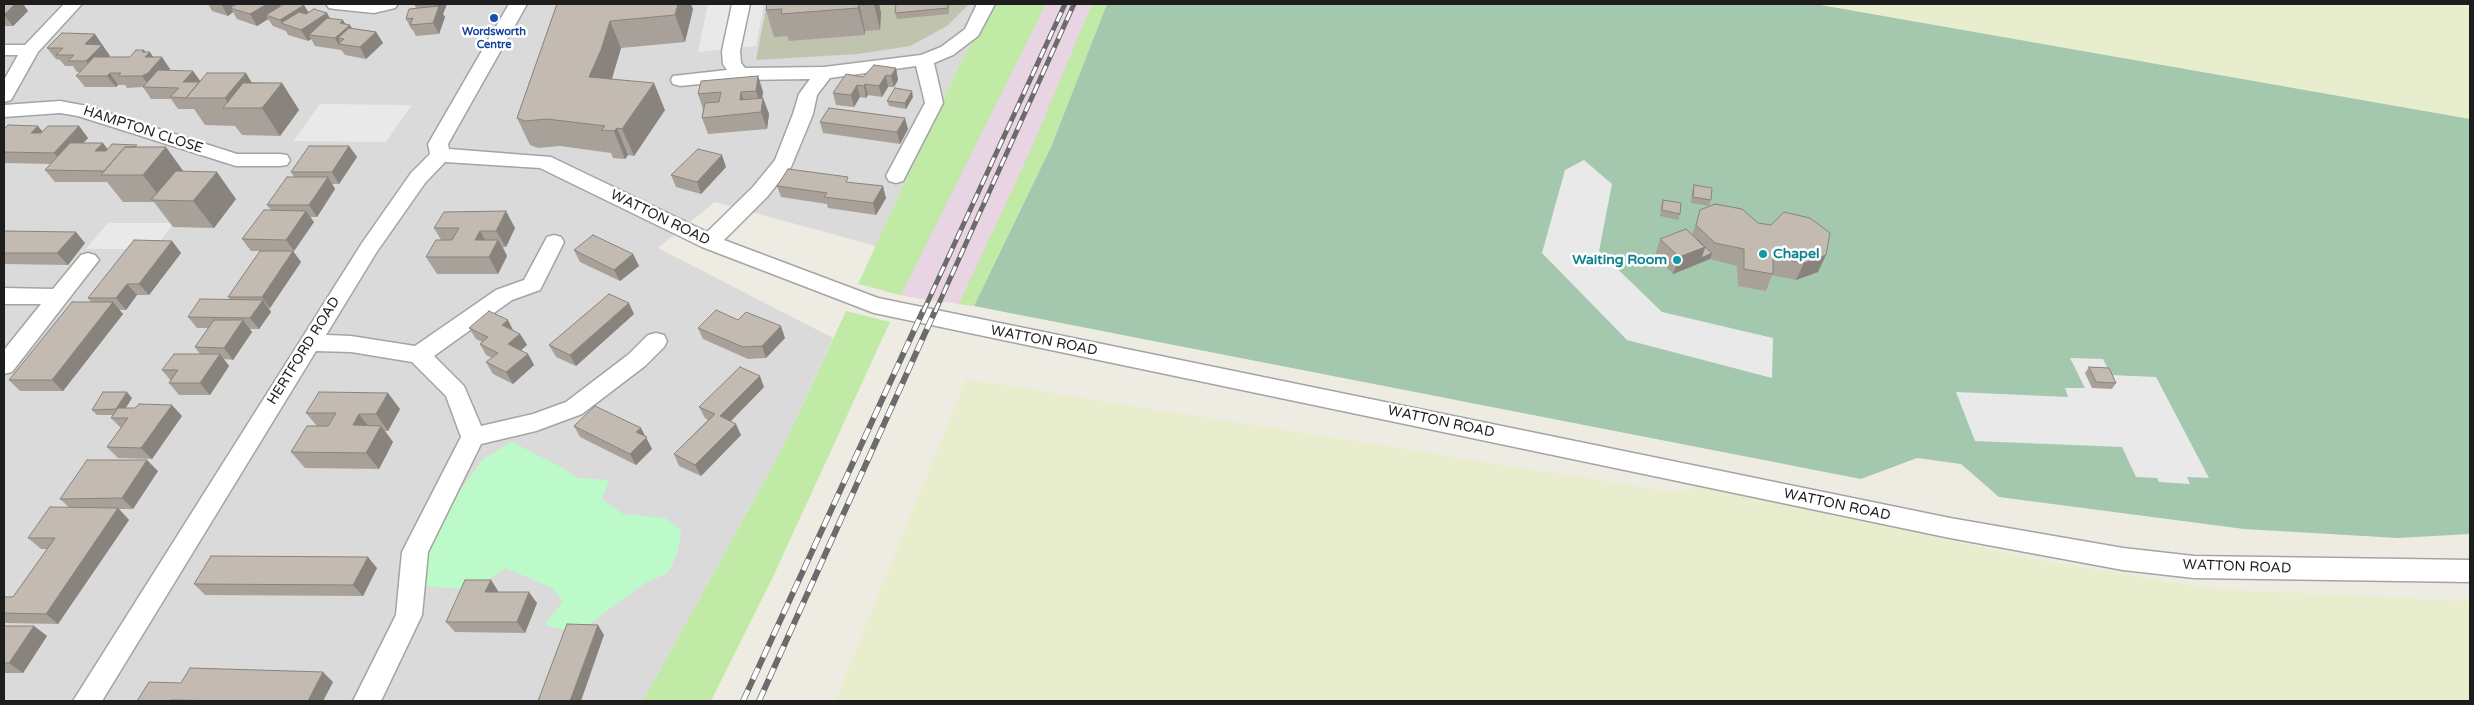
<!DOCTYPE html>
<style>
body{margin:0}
#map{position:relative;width:2474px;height:705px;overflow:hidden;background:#eeece2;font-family:"Varela Round",sans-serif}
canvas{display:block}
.frame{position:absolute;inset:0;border:5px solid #1d1d1d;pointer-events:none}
</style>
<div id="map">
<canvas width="2474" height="705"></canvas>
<div class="frame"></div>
</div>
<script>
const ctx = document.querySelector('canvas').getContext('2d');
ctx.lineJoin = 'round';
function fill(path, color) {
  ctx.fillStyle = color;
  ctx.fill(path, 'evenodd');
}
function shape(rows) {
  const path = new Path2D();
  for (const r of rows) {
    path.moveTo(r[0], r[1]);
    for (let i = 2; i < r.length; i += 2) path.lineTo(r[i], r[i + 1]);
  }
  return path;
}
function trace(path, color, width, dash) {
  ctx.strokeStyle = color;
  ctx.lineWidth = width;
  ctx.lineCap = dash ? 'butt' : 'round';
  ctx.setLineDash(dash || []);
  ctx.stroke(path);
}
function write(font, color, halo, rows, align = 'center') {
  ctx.font = font + ' "Varela Round",sans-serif';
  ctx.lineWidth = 5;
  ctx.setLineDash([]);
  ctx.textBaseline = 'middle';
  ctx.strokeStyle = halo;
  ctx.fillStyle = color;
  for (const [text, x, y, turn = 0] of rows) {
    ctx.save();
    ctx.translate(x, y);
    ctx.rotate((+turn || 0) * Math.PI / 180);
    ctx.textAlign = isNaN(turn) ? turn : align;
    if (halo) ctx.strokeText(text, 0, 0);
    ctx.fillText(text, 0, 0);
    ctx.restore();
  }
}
fill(shape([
 [4,4,993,4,958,68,876,246,715,202,658,248,833,338,782,449,643,701,4,701]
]), '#dbdada');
fill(shape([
 [1029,4,1107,4,974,306,909,297,884,291]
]), '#e8d4e2');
fill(shape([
 [767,4,969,4,947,26,910,46,858,54,756,60]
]), '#c0c3ae');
fill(shape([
 [1815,4,2470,4,2470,119],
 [966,379,1681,493,1699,485,2034,559,2213,589,2470,601,2470,701,835,701]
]), '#e8eecd');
fill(shape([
 [993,4,1046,4,901,295,858,284,958,68],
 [1092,4,1107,4,1051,147,974,306,959,304,1029,154],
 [846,311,890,322,773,577,711,701,643,701,782,449]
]), '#c0eaa6');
fill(shape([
 [1107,4,1815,4,2470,119,2470,534,2398,538,2244,529,1999,497,1961,464,1917,458,1861,479,974,306,1051,147]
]), '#a3c8ad');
fill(shape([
 [512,442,561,467,577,478,609,480,602,499,623,514,665,518,681,530,678,551,668,573,645,583,577,633,545,625,563,601,552,588,506,568,473,590,424,586,425,564,433,540,452,502,483,459]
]), '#bdfac9');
fill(shape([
 [708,4,764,4,756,46,698,52],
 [320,104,412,105,386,142,293,141],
 [1584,160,1612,184,1599,251,1662,312,1773,338,1772,378,1627,340,1542,253,1565,170],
 [108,223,174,223,154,249,86,249],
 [2070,358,2103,359,2111,375,2156,377,2209,478,2187,477,2190,484,2159,482,2157,478,2136,477,2122,447,1975,441,1956,392,2068,397,2065,388,2085,388]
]), '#e9e9e9');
const street = shape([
 [64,4,82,4,38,52,11,100,4,102,4,80,18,55,4,55,4,45,25,45,64,4],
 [326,4,398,4,395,8,374,13,335,9,329,8,326,4],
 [509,4,527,4,448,144,449,149,551,157,707,232,753,187,775,160,793,114,799,94,810,79,740,80,680,86,673,84,671,80,673,76,727,70,723,64,722,51,732,4,750,4,740,51,741,63,745,68,824,67,921,55,941,47,965,29,977,4,995,4,978,36,953,55,934,63,943,103,903,181,896,183,889,181,886,176,925,103,916,66,830,78,817,95,813,114,791,167,767,197,724,240,878,298,1950,518,2123,548,2194,556,2470,560,2470,582,2194,578,2123,570,1950,538,874,313,702,247,540,168,445,162,425,183,376,253,326,335,351,336,415,346,496,290,524,280,547,237,554,235,561,237,564,242,540,290,512,300,434,356,464,386,481,426,533,414,566,402,629,354,648,335,656,333,664,335,667,341,664,347,645,366,582,414,536,431,481,444,428,552,422,615,381,701,353,701,396,615,402,552,461,437,446,396,412,362,351,352,316,351,102,701,73,701,362,243,411,173,430,154,428,144,509,4],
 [60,101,87,106,237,154,280,154,287,155,290,160,287,165,280,166,236,166,78,116,60,113,4,117,4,105,60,101],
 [88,253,95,255,99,260,95,265,12,372,4,374,4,350,41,304,4,304,4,288,53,289,81,255,88,253]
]);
trace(street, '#a4a4a4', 3);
fill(street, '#fff');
const railFar1 = shape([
 [923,312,1065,4],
 [935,312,1074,4]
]);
const rail = shape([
 [743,701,923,311],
 [759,701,935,311]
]);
trace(railFar1, '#6b6b6b', 5);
trace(rail, '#6b6b6b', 6);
trace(railFar1, '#fff', 3, [10]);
trace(rail, '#fff', 4.5, [12]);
fill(shape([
 [4,4,23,4,28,11,13,26,4,26],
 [208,4,279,4,280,6,308,13,327,13,330,18,346,24,352,28,376,32,383,43,366,59,345,55,341,50,315,46,311,39,308,41,288,35,286,31,273,26,268,19,257,26,237,19,233,12,228,16,212,11],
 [414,4,447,4,443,14,445,17,439,34,416,36,413,30,412,30,406,19,416,8],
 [557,4,693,9,685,42,621,48,612,79,665,110,634,156,628,155,625,159,613,158,611,153,560,146,538,148,530,145,517,118],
 [767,4,879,4,881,13,880,30,865,31,865,35,789,41,787,36,774,37,766,10],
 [949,4,949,14,897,19,895,13],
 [103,46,110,56,109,57,130,57,144,50,146,52,170,69,169,70,200,81,282,83,299,110,280,136,242,135,235,126,205,125,194,109,178,109,171,99,151,99,143,87,127,88,125,85,118,85,116,87,85,87,76,76,80,72,77,72,73,66,65,66,60,60,56,59,47,48],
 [896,68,898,80,894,87,888,87,882,97,868,95,866,98,860,97,854,107,836,105,833,93,863,77],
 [758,76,763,92,762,98,763,98,769,114,767,129,708,134,702,118,703,109,698,94],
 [913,97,906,109,889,106,887,101],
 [820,122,908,129,900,144,823,133],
 [79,126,88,138,83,143,103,143,107,149,139,147,236,199,214,228,173,227,154,202,123,202,107,182,55,182,45,170,51,164,4,163,4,129,42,132],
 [349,146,357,157,339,184,332,184,335,189,317,217,310,217,314,222,294,251,293,251,301,262,270,308,269,308,271,312,259,329,250,329,252,332,233,360,224,359,229,366,210,395,179,395,169,383,171,381,162,370,200,354,195,347,208,328,197,328,188,317,231,300,228,297,260,251,251,251,242,239,271,210,267,205,294,177,291,172],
 [726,167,701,194,676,187,671,175],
 [849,182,886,198,876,215,828,208,827,204,781,197,777,186],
 [1694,185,1711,200,1709,206,1691,203,1692,191],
 [1663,200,1680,214,1678,220,1660,216,1661,206],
 [1700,210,1758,223,1818,272,1796,280,1772,275,1766,291,1738,286,1737,266,1710,259,1673,274,1655,255,1660,239,1692,235],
 [434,228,515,228,506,247,503,247,507,256,498,274,437,274,426,257,441,240],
 [4,231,85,243,68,265,4,264],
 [172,241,181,253,149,295,137,295,126,310,119,310,123,314,63,391,20,391,9,380,91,302,88,298],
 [574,250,633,254,639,266,620,281,580,262],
 [634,314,576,366,556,357,549,345],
 [738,320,785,338,766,358,748,359,703,339,698,328],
 [469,328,513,331,520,334,527,345,521,350,528,354,534,365,513,384,493,374,486,362,492,358,486,355,480,344,482,342,476,339],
 [2089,367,2116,383,2112,389,2092,388,2085,373],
 [764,387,731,421,741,435,701,476,679,466,674,454,708,420,705,418,699,407],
 [132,398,126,408,182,416,152,459,118,458,107,447,121,428,111,418,113,415,97,415,92,410],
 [400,409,388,431,385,431,393,442,379,469,305,468,291,452,317,426,306,413],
 [574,426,646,437,652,449,636,465,580,437],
 [158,471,133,509,119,509,129,520,58,624,6,623,4,622,4,597,13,597,47,549,41,549,28,538,70,508,60,499],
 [377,568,363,596,205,595,194,584],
 [491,580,498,591,498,592,537,603,525,633,455,632,446,622],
 [4,626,34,626,47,636,23,673,4,673],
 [333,682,323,701,137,701,181,683]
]), '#a8a199');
fill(shape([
 [15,4,23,4,28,11,13,26,4,15],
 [221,4,231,4,235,9,230,8,233,12,228,16],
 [267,4,279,4,283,10,266,15,268,19,257,26,250,14],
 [437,4,447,4,443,14,445,17,439,34,433,23,439,7],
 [678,4,691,4,693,9,685,42,675,15],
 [859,4,865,31,865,35,858,8],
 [874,4,879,4,881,13,880,30],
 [304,5,311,16,283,24,280,20],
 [327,13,333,25,309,35,311,39,308,41,301,30],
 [343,20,347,27,350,25,356,36,338,38,342,45,338,44,335,38,340,23],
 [610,21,621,48,612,78,601,104,589,77],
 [376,32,383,43,366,59,360,47],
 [95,34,110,56,94,73,86,61,85,44],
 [144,50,147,55,150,52,157,63,162,57,170,69,156,85,150,87,142,76,142,52],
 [896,68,898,80,894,87,891,76],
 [193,71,201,82,183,82],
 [110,73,118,85,116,87,107,76],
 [246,73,263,101,231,108,225,98],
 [886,75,888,87,882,97,879,86],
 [758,76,763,92,761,107,756,91],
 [282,83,299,110,280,136,262,108],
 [654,83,665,110,634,156,622,129],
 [865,84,868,95,866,98,864,86],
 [857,85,860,97,854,107,851,95],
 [912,91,913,97,906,109,905,103],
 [741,92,746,108,740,100],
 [763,98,769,114,767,129,761,112],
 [905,118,908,129,900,144,897,132],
 [38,126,47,137,31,133],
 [79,126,88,138,64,164,54,153],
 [617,128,628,155,625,159,614,131],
 [103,143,112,155,95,151],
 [349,146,357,157,339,184,332,172],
 [166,147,186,175,162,200,143,175],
 [722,155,726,167,701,194,697,182],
 [217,172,236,199,214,228,193,201],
 [328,177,335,189,317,217,309,205],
 [883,186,886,198,876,215,873,203],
 [306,211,314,222,294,251,286,240],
 [506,211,515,228,506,247,496,231],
 [480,231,489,247,475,240],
 [76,232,85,243,68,265,57,253],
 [498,240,507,256,498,274,489,257],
 [172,241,181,253,149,295,139,284],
 [1705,247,1712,253,1710,259,1673,274,1679,257],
 [293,251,301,262,270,308,262,297],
 [633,254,639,266,620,281,614,270],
 [1826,255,1818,272,1796,280,1804,263],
 [127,284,137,295,126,310,116,298],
 [263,300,271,312,259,329,250,318],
 [113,302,123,314,63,391,52,380],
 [629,303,634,314,576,366,570,355],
 [243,320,252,332,233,360,224,348],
 [508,320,514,332,502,325],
 [781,326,785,338,766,358,762,346],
 [520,334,527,345,514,356,508,344],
 [220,354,229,366,210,395,200,383],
 [528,354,534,365,513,384,506,372],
 [760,376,764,387,725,427,720,416],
 [127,392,132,398,121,415,116,409],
 [388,393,400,409,388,431,376,414],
 [172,405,182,416,152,459,141,448],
 [359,414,371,430,353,425],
 [736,424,741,435,701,476,695,465],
 [381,426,393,442,379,469,366,453],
 [641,428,652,449,636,465,630,454,636,432],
 [147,460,158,471,133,509,122,498],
 [118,508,129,520,58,624,46,614],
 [368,557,377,568,363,596,353,585],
 [491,580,498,591,493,603,485,592],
 [529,592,537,603,525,633,517,622],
 [598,625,604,635,581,701,570,701],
 [34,626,47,636,23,673,9,663],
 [323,672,333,682,323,701,308,701]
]), '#88837d');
const building = shape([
 [4,4,15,4,4,15,4,4],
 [237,4,267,4,250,14,230,8,237,4],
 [284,4,300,4,304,5,280,20,266,15,284,4],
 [418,4,436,4,417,5,418,4],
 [557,4,678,4,675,15,610,21,601,50,589,77,654,83,622,129,617,128,614,131,601,130,605,126,547,119,525,121,517,118,557,4],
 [767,4,862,4,859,4,858,8,781,14,782,9,766,10,767,4],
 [896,4,948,4,948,8,895,13,896,4],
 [439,6,433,23,410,25,413,18,406,19,409,9,439,6],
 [314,9,327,13,301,30,281,23,299,12,306,14,314,9],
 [327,18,343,20,340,23,350,25,335,38,309,35,327,18],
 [349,28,376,32,360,47,338,44,344,39,338,38,349,28],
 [62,33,95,34,85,44,102,45,86,61,68,61,74,55,56,55,63,48,47,48,62,33],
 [136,50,144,50,142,52,150,52,145,57,162,57,148,73,142,76,118,76,121,73,110,73,107,76,76,76,94,57,130,57,136,50],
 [874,65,896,68,891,76,886,75,879,86,865,84,864,86,857,85,851,95,833,93,846,74,863,77,874,65],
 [158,70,193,71,183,82,199,82,186,98,170,97,179,88,143,87,158,70],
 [207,73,246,73,225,98,186,98,207,73],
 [758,76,756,91,741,92,740,100,763,98,761,112,702,118,705,103,719,102,721,92,698,94,701,81,758,76],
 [243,83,282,83,262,108,223,108,243,83],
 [895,88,912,91,905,103,887,101,895,88],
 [829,108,905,118,897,132,820,122,829,108],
 [8,125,38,126,31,133,41,133,48,126,79,126,54,153,4,152,4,129,8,125],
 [70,143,103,143,95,151,106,151,112,144,137,145,135,147,125,147,104,171,45,170,70,143],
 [309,146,349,146,332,172,291,172,309,146],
 [125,147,166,147,143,175,101,175,125,147],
 [698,149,722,155,697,182,671,175,698,149],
 [788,169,848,177,846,182,883,186,873,203,824,197,827,193,777,186,788,169],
 [176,171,217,172,193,201,151,200,176,171],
 [287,177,328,177,309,205,267,205,287,177],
 [1694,185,1712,188,1711,200,1693,197,1694,185],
 [1663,200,1681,203,1680,214,1662,210,1663,200],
 [1715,204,1742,209,1758,223,1771,225,1784,212,1810,218,1830,233,1826,255,1804,263,1773,257,1773,274,1744,269,1744,249,1715,243,1696,225,1700,210,1715,204],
 [264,210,306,211,286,240,242,239,264,210],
 [506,211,496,231,480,231,475,240,498,240,489,257,426,257,436,240,452,240,459,228,434,228,444,212,506,211],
 [1686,229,1705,247,1679,257,1660,239,1686,229],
 [4,231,76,232,57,253,4,253,4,231],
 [593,235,633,254,614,270,574,250,593,235],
 [134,240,172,241,139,284,127,284,116,298,88,298,134,240],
 [1697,240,1712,253,1701,258,1705,247,1697,240],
 [260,251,293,251,262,297,228,297,260,251],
 [609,294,629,303,570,355,549,345,609,294],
 [200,299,263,300,250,318,188,317,200,299],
 [72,302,113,302,52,380,9,380,72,302],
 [716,310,738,320,746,312,781,326,762,346,743,347,698,328,716,310],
 [489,311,508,320,502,325,520,334,508,344,528,354,506,372,486,362,498,353,480,344,488,337,469,328,489,311],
 [214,320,243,320,224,348,195,347,214,320],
 [174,354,220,354,200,383,169,383,178,370,162,370,174,354],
 [740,367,760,376,720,416,736,424,695,465,674,454,715,414,699,407,740,367],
 [2089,367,2109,368,2116,383,2096,382,2089,367],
 [103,392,127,392,116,409,92,410,103,392],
 [319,392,388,393,376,414,359,414,353,425,381,426,366,453,291,452,307,426,328,426,336,413,306,413,319,392],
 [139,404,172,405,141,448,107,447,128,418,111,418,118,408,135,408,139,404],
 [595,406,641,428,636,432,647,437,630,454,574,426,595,406],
 [87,460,147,460,122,498,60,499,87,460],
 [50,507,118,508,46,614,4,613,4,597,13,597,55,538,28,538,50,507],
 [211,556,368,557,353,585,194,584,211,556],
 [465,580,491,580,485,592,529,592,517,622,446,622,465,580],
 [567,624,598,625,570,701,538,701,567,624],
 [4,626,34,626,9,663,4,663,4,626],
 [190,668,323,672,308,701,225,701,171,700,170,701,137,701,149,682,181,683,190,668]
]);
fill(building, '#c3bbb2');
trace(building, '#88837d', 1);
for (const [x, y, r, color] of [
 [494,18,5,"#1a4fb4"],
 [1763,254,5,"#0f9aa8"],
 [1677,260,5,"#0f9aa8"]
]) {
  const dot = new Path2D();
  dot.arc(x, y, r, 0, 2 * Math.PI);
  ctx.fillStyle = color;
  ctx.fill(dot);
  trace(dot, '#fff', 2);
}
write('bold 11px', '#164399', '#fff', [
 ["Wordsworth",494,32],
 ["Centre",494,45]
]);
write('14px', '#1d1d1d', '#fff', [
 ["HAMPTON CLOSE",143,130,18],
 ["WATTON ROAD",660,218,26],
 ["WATTON ROAD",1044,341,11],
 ["HERTFORD ROAD",304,351,-58],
 ["WATTON ROAD",1441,422,12],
 ["WATTON ROAD",1837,505,12],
 ["WATTON ROAD",2237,567,2]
]);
write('bold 14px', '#0d838f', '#fff', [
 ["Chapel",1773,254],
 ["Waiting Room",1667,260,"right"]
], 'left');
</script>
